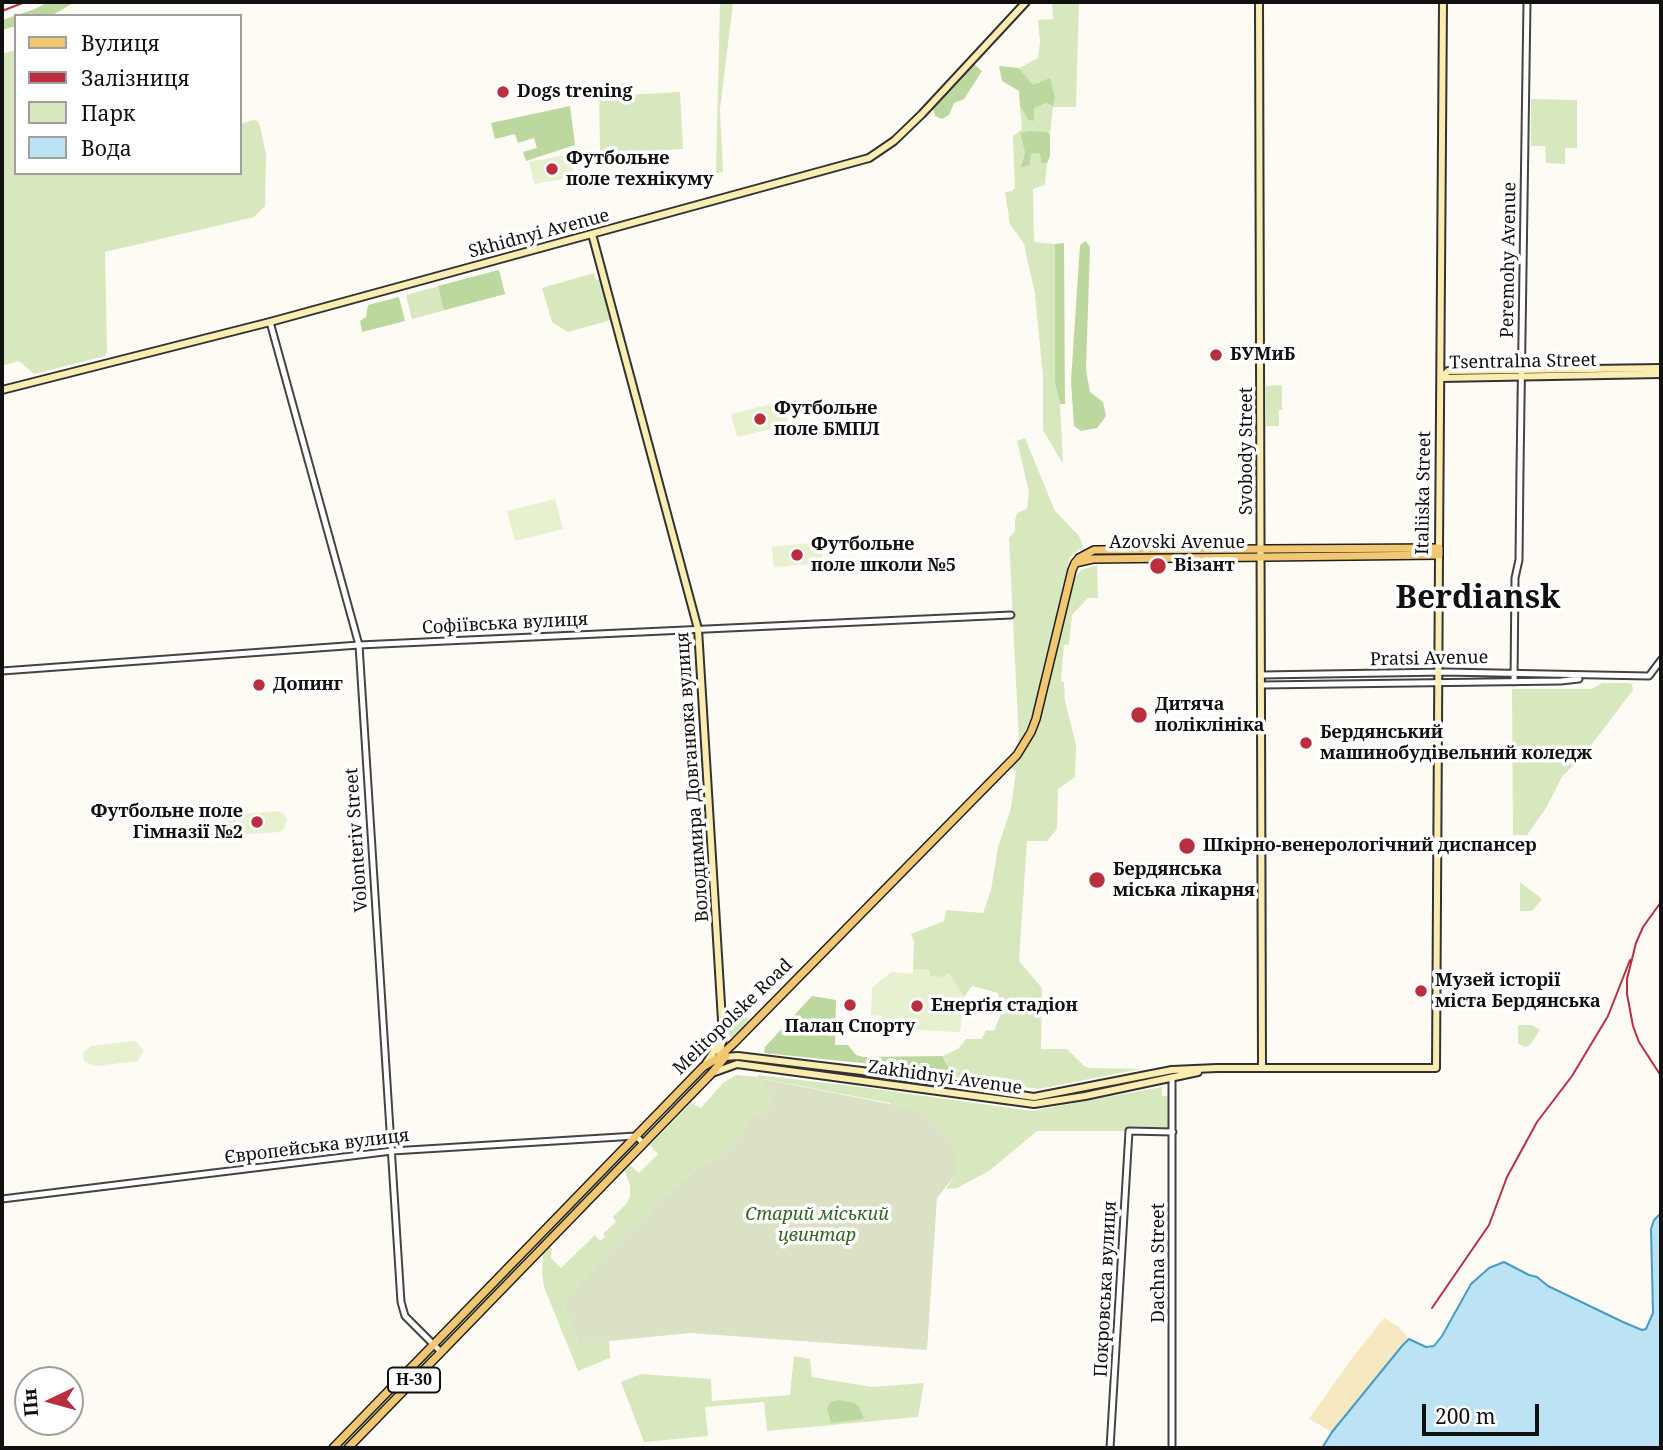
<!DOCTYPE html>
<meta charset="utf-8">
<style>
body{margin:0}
#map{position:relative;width:1663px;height:1450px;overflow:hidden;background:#fefbf4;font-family:"Noto Serif",serif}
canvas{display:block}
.frame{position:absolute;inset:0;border:4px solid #101010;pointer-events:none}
.legend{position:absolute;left:14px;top:14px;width:228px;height:161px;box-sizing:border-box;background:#fff;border:2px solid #9f9f9f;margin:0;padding:9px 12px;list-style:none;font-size:21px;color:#101010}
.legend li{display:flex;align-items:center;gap:14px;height:35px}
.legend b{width:35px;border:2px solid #9f9f9f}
.north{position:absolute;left:14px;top:1366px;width:70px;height:70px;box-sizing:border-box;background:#fff;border:2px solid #9f9f9f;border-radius:50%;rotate:265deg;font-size:19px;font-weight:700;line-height:28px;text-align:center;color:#101010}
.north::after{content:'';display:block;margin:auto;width:24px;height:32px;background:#ba2e40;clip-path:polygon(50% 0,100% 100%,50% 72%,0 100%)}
.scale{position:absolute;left:1422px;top:1404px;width:117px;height:32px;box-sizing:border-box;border:4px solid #101010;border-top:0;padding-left:9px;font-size:21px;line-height:24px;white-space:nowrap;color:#101010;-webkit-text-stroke:5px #fff;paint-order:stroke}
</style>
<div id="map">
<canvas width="1663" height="1450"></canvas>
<div class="frame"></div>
<ul class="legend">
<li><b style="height:9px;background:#f1c871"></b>Вулиця</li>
<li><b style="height:9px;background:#ba2e40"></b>Залізниця</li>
<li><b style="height:19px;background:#d7e8be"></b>Парк</li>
<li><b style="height:19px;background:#bbe3f3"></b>Вода</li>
</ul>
<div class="north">Пн</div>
<div class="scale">200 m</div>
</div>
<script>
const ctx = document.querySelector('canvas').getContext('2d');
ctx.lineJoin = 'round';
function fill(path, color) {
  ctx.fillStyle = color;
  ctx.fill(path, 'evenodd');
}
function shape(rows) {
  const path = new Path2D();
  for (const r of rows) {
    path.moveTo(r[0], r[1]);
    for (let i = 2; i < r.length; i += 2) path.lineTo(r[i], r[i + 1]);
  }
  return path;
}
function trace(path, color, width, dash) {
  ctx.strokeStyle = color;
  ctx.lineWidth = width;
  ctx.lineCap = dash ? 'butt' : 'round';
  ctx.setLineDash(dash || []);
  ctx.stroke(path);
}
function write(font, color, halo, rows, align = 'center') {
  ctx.font = font + ' "Noto Serif",serif';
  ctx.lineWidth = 7;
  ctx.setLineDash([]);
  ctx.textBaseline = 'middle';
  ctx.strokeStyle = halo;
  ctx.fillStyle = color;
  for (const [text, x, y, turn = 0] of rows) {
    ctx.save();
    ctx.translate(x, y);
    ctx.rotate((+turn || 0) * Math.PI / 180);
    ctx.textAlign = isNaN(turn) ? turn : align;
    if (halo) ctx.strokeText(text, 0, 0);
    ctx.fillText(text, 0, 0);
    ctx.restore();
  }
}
fill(shape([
 [720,2,733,3,720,109,723,172,716,173],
 [1052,2,1079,2,1076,107,1053,107,1050,135,1047,132,1020,133,1025,153,1020,164,1030,165,1031,154,1040,152,1041,163,1047,163,1045,185,1033,189,1034,242,1055,244,1055,382,1060,404,1063,464,1043,430,1043,377,1035,294,1024,244,1010,224,1005,192,1012,191,1015,188,1013,136,1022,129,1020,106,1028,120,1034,121,1034,108,1047,103,1019,68,1038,58,1040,41,1038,20,1053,19],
 [16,50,16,173,240,173,240,124,253,120,258,121,260,126,266,154,265,206,254,217,105,252,107,352,105,356,34,374,19,361,2,366,2,54],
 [626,83,627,95,680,92,683,149,600,154,599,86],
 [1531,99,1577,100,1577,148,1565,148,1565,164,1546,163,1545,146,1531,146],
 [498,270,505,294,412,319,406,295],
 [594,273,596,280,600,279,611,320,568,332,552,322,542,288],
 [1282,385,1282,410,1279,410,1279,426,1266,426,1266,386],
 [1025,438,1055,511,1079,536,1083,546,1070,557,1032,716,1019,744,1009,538,1015,531,1015,520,1017,513,1027,509,1029,492,1017,441],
 [1097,565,1098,598,1088,598,1072,615,1069,644,1064,645,1061,682,1064,682,1065,701,1076,745,1075,777,1058,789,1057,829,1047,841,1027,841,1019,961,1042,988,1041,1049,1067,1049,1084,1066,1090,1068,1140,1069,1039,1089,947,1076,949,1069,942,1056,958,1049,966,1039,982,1039,986,1030,994,1031,1000,1016,998,993,972,986,964,997,949,974,945,978,930,976,929,970,913,969,914,942,911,934,944,921,946,910,983,913,991,890,998,847,1011,808,1016,771,1011,768,999,777,1025,750,1035,732,1072,581,1081,570],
 [1602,683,1628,683,1632,684,1633,690,1586,752,1562,777,1546,808,1527,835,1513,835,1512,689,1592,689],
 [1520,882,1542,899,1532,911,1520,911],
 [734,1011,742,1020,745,1017,749,1021,732,1038,729,1035,727,1018],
 [1518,1025,1532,1025,1540,1030,1530,1045,1526,1047,1518,1044],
 [740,1060,862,1074,1035,1099,1161,1074,1161,1077,1034,1102,861,1077,740,1062],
 [736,1075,758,1077,758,1075,861,1087,1032,1111,1162,1087,1162,1096,1169,1096,1169,1129,1165,1131,1037,1131,989,1171,957,1188,946,1189,956,1174,890,1103,764,1079,772,1102,761,1115,751,1115,731,1147,696,1169,651,1207,650,1211,614,1245,563,1302,579,1344,609,1340,610,1358,578,1371,544,1287,542,1273,543,1254,547,1247,552,1248,551,1258,561,1268,595,1235,600,1241,605,1237,603,1234,616,1222,613,1217,627,1203,630,1196,630,1185,624,1169,630,1165,639,1173,658,1154,650,1145,691,1103,701,1108,723,1083],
 [634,1141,638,1144,540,1245,537,1245,536,1243],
 [524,1255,528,1258,442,1346,439,1346,438,1344],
 [429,1354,432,1357,344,1448,337,1448],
 [794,1356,810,1359,812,1377,871,1387,924,1383,918,1417,767,1431,764,1402,705,1407,708,1436,644,1442,621,1382,641,1374,711,1379,712,1401,790,1395]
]), '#d7e8be');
fill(shape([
 [48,2,75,2,51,16,16,16,16,26,2,30,2,20,35,9],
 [974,64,982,71,964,99,954,103,949,115,942,119,935,116,933,108],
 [999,66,1019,68,1033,85,1050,78,1055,98,1053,106,1047,103,1034,108,1034,121,1028,120,1020,106,1019,91,1002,81],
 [570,106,575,145,526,161,523,152,537,148,534,138,518,143,515,134,495,139,491,123],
 [1030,131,1047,132,1050,135,1050,156,1047,163,1041,163,1040,153,1031,154,1030,165,1020,167,1025,153,1020,133],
 [1086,241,1090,247,1086,370,1090,392,1103,402,1106,416,1097,428,1081,431,1074,426,1071,381,1080,245],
 [1064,243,1065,404,1060,404,1055,382,1055,244],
 [499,270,505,294,444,310,438,286],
 [399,297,405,321,362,332,360,321,366,317,368,305],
 [812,996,836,1000,835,1045,848,1045,856,1055,864,1057,942,1056,949,1069,947,1076,862,1063,764,1053,765,1047],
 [839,1400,855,1403,860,1409,864,1419,831,1423,827,1408,831,1402]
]), '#bdd89e');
fill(shape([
 [1384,1318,1399,1327,1409,1339,1332,1432,1309,1419,1350,1361]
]), '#f8e8c2');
fill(shape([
 [763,1079,890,1104,926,1114,947,1135,954,1149,956,1174,937,1198,927,1350,690,1333,579,1344,563,1302,614,1245,650,1211,651,1207,696,1169,731,1147,751,1115,761,1115,772,1102]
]), '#dae1c4');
fill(shape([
 [570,154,574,177,534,184,529,162],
 [783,401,789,425,737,437,731,414],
 [555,499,563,529,515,541,507,511],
 [821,542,823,563,774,567,772,547],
 [276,811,283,813,287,820,285,827,280,832,234,835,227,828,227,821,233,815],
 [913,969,930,970,930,976,945,977,945,974,949,974,964,997,960,1032,887,1029,886,1021,881,1016,871,1015,872,988,891,972,913,974],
 [135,1041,144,1050,138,1061,94,1066,84,1061,83,1053,91,1046]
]), '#e7f0cf');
const water = shape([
 [1661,1213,1661,1448,1322,1448,1332,1432,1402,1346,1409,1339,1426,1347,1434,1346,1442,1336,1471,1284,1489,1268,1504,1262,1529,1275,1537,1277,1548,1286,1623,1322,1642,1330,1646,1329,1653,1313,1651,1229,1654,1220,1661,1213]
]);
fill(water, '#bbe3f3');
trace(water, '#459dc7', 2);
const tertiary = shape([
 [270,322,359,645,401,1302,405,1316,441,1352],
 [2,671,359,645,1011,615],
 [1262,675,1445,672,1649,676,1661,660],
 [1514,682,1515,578,1519,560,1520,469,1527,2],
 [1262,685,1561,681,1579,679],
 [1172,1077,1172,1448],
 [2,1199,392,1151,636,1136,643,1143],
 [1110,1448,1129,1131,1173,1132]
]);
const secondary = shape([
 [1259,2,1262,1067],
 [592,234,698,629,723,1037,719,1057],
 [1441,378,1448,371,1661,368],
 [1441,378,1661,374],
 [2,390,270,322,869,158,894,141,922,114,1026,2],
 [1439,548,1443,2],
 [724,1057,738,1056,862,1071,1034,1097,1172,1070,1217,1068,1436,1068,1439,555],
 [705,1065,720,1042],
 [712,1073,737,1064,1034,1104,1085,1096,1198,1072]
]);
const primary = shape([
 [333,1448,703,1067,719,1057,734,1043,1017,755,1031,732,1036,719,1072,570,1075,563,1079,558,1094,550,1439,548,1439,555,1093,559,1075,563],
 [348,1448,711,1074,726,1056]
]);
trace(tertiary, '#434343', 9);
trace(secondary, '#323232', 10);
trace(primary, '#212121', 10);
trace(tertiary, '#fff', 5);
trace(secondary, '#fbedb2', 6);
trace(primary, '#f1c871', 7);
trace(shape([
 [2,11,25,2],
 [1661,902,1643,927,1636,943,1627,979,1627,994,1633,1026,1639,1042,1661,1076],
 [1432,1308,1489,1225,1507,1177,1537,1122,1572,1076,1608,1016,1630,960]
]), '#ba2e40', 2);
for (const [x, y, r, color] of [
 [503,92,7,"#ba2e40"],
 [552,169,7,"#ba2e40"],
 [1216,355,7,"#ba2e40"],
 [760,419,7,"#ba2e40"],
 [797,555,7,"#ba2e40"],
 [1158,566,9,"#ba2e40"],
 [259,685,7,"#ba2e40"],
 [1139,715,9,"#ba2e40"],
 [1306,743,7,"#ba2e40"],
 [257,822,7,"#ba2e40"],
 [1187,846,9,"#ba2e40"],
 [1097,880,9,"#ba2e40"],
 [1421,991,7,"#ba2e40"],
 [850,1005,7,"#ba2e40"],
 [917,1006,7,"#ba2e40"]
]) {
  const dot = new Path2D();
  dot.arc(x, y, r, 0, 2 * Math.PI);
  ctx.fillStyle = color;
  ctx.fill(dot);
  trace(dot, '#fff', 2.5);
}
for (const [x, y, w] of [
 [414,1380,52]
]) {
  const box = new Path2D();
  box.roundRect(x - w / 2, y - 12.5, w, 25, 5);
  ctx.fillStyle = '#fff';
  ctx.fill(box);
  trace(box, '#101010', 2);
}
write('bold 16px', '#101010', null, [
 ["Н-30",414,1380]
]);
write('bold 18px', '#101010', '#fff', [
 ["Dogs trening",517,92],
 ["Футбольне",566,159],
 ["поле технікуму",566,180],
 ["БУМиБ",1230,355],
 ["Футбольне",774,409],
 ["поле БМПЛ",774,430],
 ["Футбольне",811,545],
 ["поле школи №5",811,566],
 ["Візант",1174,566],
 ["Допинг",273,685],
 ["Дитяча",1155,705],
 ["поліклініка",1155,726],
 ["Бердянський",1320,733],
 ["машинобудівельний коледж",1320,754],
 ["Футбольне поле",243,812,"right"],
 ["Гімназії №2",243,833,"right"],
 ["Шкірно-венерологічний диспансер",1203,846],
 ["Бердянська",1113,870],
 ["міська лікарня",1113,891],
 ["Музей історії",1435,981],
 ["міста Бердянська",1435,1002],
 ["Енерґія стадіон",931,1006],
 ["Палац Спорту",850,1027,"center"]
], 'left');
write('18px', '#101010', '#fff', [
 ["Skhidnyi Avenue",539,234,-15],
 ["Peremohy Avenue",1509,260,-89],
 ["Tsentralna Street",1523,362,-1],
 ["Svobody Street",1247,451,-90],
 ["Italiiska Street",1424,493,-89],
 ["Azovski Avenue",1177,543],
 ["Софіївська вулиця",505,624,-3],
 ["Pratsi Avenue",1429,659,-1],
 ["Володимира Довганюка вулиця",693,777,-94],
 ["Volonteriv Street",357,840,-94],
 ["Melitopolske Road",733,1017,-44],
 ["Zakhidnyi Avenue",945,1078,8],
 ["Європейська вулиця",317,1147,-7],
 ["Dachna Street",1159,1263,-90],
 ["Покровська вулиця",1106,1289,-87]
]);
write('italic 18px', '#366523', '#fff', [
 ["Старий міський",817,1215],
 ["цвинтар",817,1236]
]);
write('bold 32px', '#101010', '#fff', [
 ["Berdiansk",1478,599]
]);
</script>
